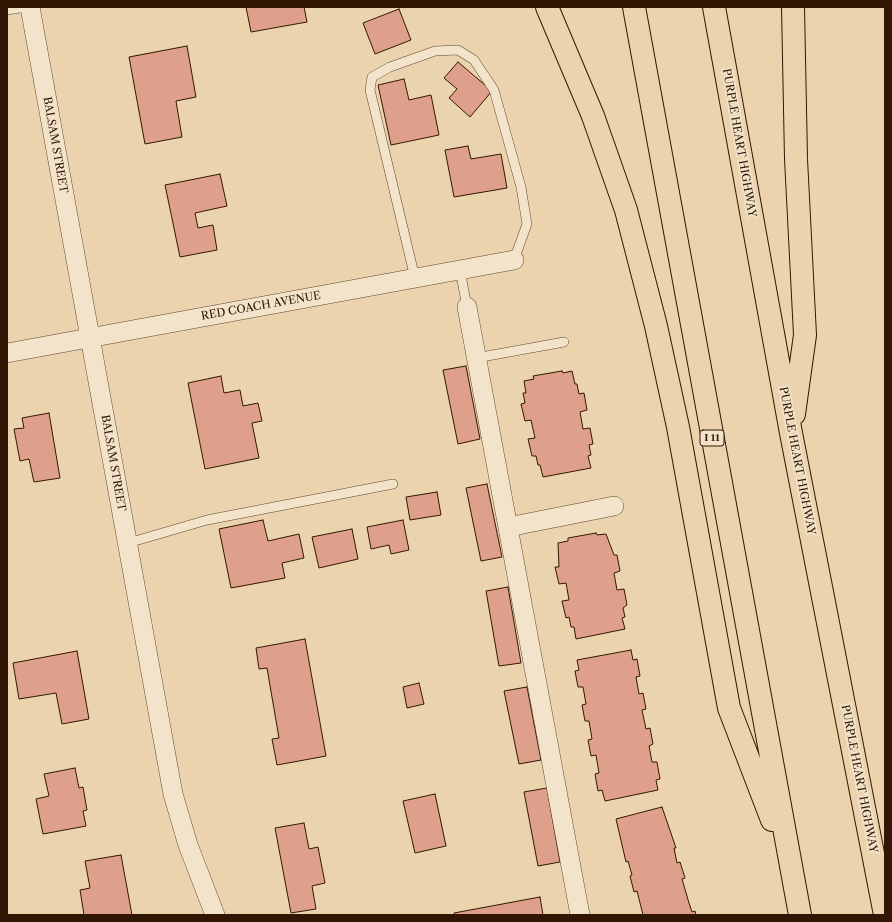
<!DOCTYPE html>
<style>
body{margin:0}
#map{position:relative;width:892px;height:922px;overflow:hidden;background:#ebd4ad;font-family:"Libre Caslon Text",serif}
canvas{display:block}
.frame{position:absolute;inset:0;border:8px solid #311703;pointer-events:none}
</style>
<div id="map">
<canvas width="892" height="922"></canvas>
<div class="frame"></div>
</div>
<script>
const ctx = document.querySelector('canvas').getContext('2d');
ctx.lineJoin = 'round';
function fill(path, color) {
  ctx.fillStyle = color;
  ctx.fill(path, 'evenodd');
}
function shape(rows) {
  const path = new Path2D();
  for (const r of rows) {
    path.moveTo(r[0], r[1]);
    for (let i = 2; i < r.length; i += 2) path.lineTo(r[i], r[i + 1]);
  }
  return path;
}
function trace(path, color, width, dash) {
  ctx.strokeStyle = color;
  ctx.lineWidth = width;
  ctx.lineCap = dash ? 'butt' : 'round';
  ctx.setLineDash(dash || []);
  ctx.stroke(path);
}
function write(font, color, halo, rows, align = 'center') {
  ctx.font = font + ' "Libre Caslon Text",serif';
  ctx.lineWidth = 3.5;
  ctx.setLineDash([]);
  ctx.textBaseline = 'middle';
  ctx.strokeStyle = halo;
  ctx.fillStyle = color;
  for (const [text, x, y, turn = 0] of rows) {
    ctx.save();
    ctx.translate(x, y);
    ctx.rotate((+turn || 0) * Math.PI / 180);
    ctx.textAlign = isNaN(turn) ? turn : align;
    if (halo) ctx.strokeText(text, 0, 0);
    ctx.fillText(text, 0, 0);
    ctx.restore();
  }
}
const building = shape([
 [246,7,304,7,307,22,251,32,246,7],
 [399,9,411,40,375,54,363,23,399,9],
 [187,46,196,97,176,101,182,137,145,144,129,57,187,46],
 [458,62,492,91,470,117,449,98,457,89,444,78,458,62],
 [404,79,409,100,431,95,439,135,391,145,378,85,404,79],
 [468,146,471,159,501,154,507,188,454,197,445,150,468,146],
 [220,174,227,206,195,213,198,228,213,225,217,250,180,257,165,185,220,174],
 [466,366,480,439,458,444,443,370,466,366],
 [562,371,563,373,572,371,575,384,577,384,579,394,584,393,587,410,580,412,583,429,590,428,593,444,589,445,591,455,588,456,591,468,543,477,540,465,538,465,536,456,532,456,528,439,535,438,531,420,525,421,521,404,525,403,523,393,526,393,524,381,534,379,533,376,562,371],
 [221,376,224,393,240,390,243,406,258,403,262,421,252,423,259,458,205,469,188,383,221,376],
 [49,413,60,478,34,482,29,459,20,461,14,429,24,428,22,418,49,413],
 [487,484,502,557,481,561,466,488,487,484],
 [437,492,441,515,410,520,406,497,437,492],
 [263,520,268,541,299,534,304,558,282,563,285,578,231,588,219,529,263,520],
 [403,520,409,550,391,554,389,545,371,549,367,527,403,520],
 [352,529,358,559,319,568,312,537,352,529],
 [596,533,597,535,606,534,614,555,617,555,620,571,614,573,617,590,624,589,627,605,623,608,625,617,622,618,625,629,576,639,574,627,571,627,569,617,566,618,562,601,569,600,566,583,559,584,555,567,559,567,558,543,568,541,568,538,596,533],
 [508,587,521,663,499,666,486,591,508,587],
 [305,639,326,756,277,765,272,739,279,738,267,668,259,669,256,648,305,639],
 [631,650,633,660,637,659,640,676,636,677,639,694,643,693,646,709,642,710,646,729,650,728,653,744,649,746,652,762,657,762,660,779,656,780,658,790,605,801,602,790,598,791,595,774,599,773,596,755,591,756,588,740,592,739,589,721,585,721,582,705,586,704,583,687,578,687,575,671,579,670,577,660,631,650],
 [77,651,89,719,62,724,56,693,19,699,13,663,77,651],
 [419,683,424,704,407,708,403,687,419,683],
 [527,687,541,760,519,764,504,691,527,687],
 [75,768,79,788,83,787,87,810,83,811,86,826,43,834,36,799,49,796,44,774,75,768],
 [547,788,560,862,538,866,524,792,547,788],
 [435,794,446,846,415,853,403,801,435,794],
 [662,807,676,848,674,848,677,863,680,862,685,878,682,879,689,903,692,912,695,911,696,915,643,915,637,891,634,892,630,876,632,875,628,861,626,862,616,819,662,807],
 [304,823,309,849,318,847,325,883,312,886,316,909,291,913,275,828,304,823],
 [121,855,132,915,84,915,80,890,90,888,85,861,121,855],
 [540,897,543,915,454,915,454,913,540,897]
]);
fill(building, '#dfa08b');
trace(building, '#311703', 1);
const service = shape([
 [7,10,26,7],
 [460,270,467,307],
 [415,278,370,90,372,77,390,67,435,51,458,50,474,60,494,90,521,187,527,224,514,260],
 [476,358,564,342],
 [128,543,207,520,393,484]
]);
const minor = shape([
 [30,7,173,794,188,845,215,915],
 [467,307,580,915],
 [7,353,514,260],
 [508,527,614,506]
]);
const motorway = shape([
 [547,7,593,116,626,210,656,326,678,427,729,708,772,820],
 [634,7,800,915],
 [714,7,791,433,885,915],
 [793,7,796,159,805,335,794,414]
]);
trace(service, '#60462e', 10);
trace(minor, '#60462e', 20);
trace(motorway, '#311703', 24);
trace(service, '#f2e3ca', 9);
trace(minor, '#f2e3ca', 19);
trace(motorway, '#ebd4ad', 22);
for (const [x, y, w] of [
 [712,438,24]
]) {
  const box = new Path2D();
  box.roundRect(x - w / 2, y - 8, w, 16, 3);
  ctx.fillStyle = '#f2e3ca';
  ctx.fill(box);
  trace(box, '#311703', 1);
}
write('bold 10px', '#311703', null, [
 ["I 11",712,438]
]);
write('11px', '#311703', '#f2e3ca', [
 ["PURPLE HEART HIGHWAY",739,143,80],
 ["BALSAM STREET",55,145,80],
 ["RED COACH AVENUE",261,306,-10],
 ["PURPLE HEART HIGHWAY",797,461,79],
 ["BALSAM STREET",113,463,80],
 ["PURPLE HEART HIGHWAY",859,779,79]
]);
</script>
